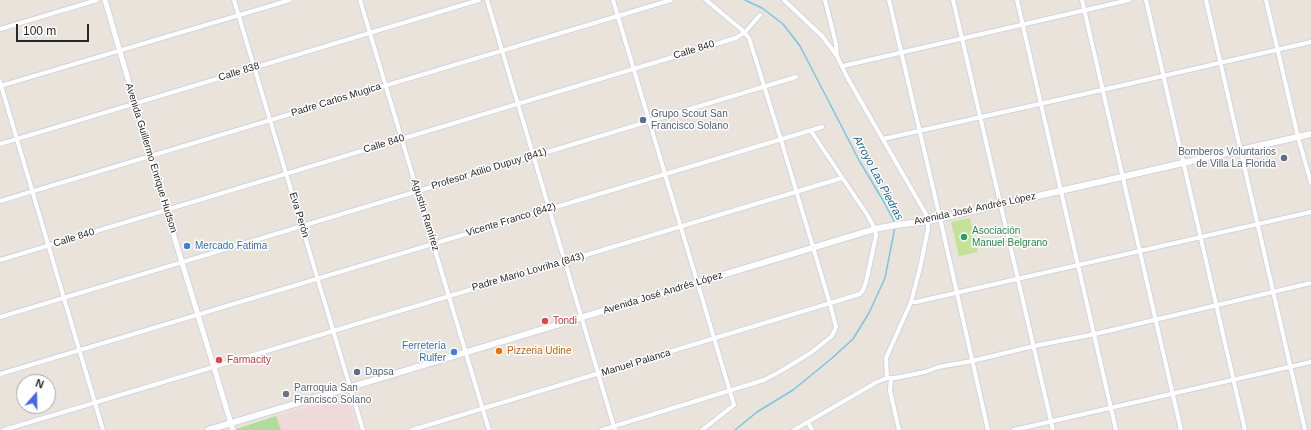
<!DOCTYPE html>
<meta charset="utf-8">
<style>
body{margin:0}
#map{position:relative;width:1311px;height:430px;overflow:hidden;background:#e9e3db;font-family:Helvetica,sans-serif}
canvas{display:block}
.north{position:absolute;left:16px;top:374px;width:40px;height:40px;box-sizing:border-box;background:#fff;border:1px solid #a9a9a9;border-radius:50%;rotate:20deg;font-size:11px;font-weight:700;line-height:16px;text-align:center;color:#282828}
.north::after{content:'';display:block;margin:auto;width:14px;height:18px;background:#4867e9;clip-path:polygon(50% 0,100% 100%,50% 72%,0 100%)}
.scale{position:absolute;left:16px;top:24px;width:73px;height:18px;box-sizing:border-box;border:2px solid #282828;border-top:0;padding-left:5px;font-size:12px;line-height:14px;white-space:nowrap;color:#282828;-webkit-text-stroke:3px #fff;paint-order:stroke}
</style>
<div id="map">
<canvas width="1311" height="430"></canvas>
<div class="north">N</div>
<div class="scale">100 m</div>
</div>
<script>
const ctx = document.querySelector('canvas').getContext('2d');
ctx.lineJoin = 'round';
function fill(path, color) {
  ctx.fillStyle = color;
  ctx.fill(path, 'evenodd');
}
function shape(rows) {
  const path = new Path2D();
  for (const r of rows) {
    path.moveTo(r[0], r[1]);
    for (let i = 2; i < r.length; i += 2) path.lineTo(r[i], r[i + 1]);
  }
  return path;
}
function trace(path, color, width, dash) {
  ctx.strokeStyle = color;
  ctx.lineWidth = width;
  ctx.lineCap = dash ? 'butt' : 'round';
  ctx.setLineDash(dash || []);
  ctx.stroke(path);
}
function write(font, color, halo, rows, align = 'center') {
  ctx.font = font + ' Helvetica,sans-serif';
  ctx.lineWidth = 3;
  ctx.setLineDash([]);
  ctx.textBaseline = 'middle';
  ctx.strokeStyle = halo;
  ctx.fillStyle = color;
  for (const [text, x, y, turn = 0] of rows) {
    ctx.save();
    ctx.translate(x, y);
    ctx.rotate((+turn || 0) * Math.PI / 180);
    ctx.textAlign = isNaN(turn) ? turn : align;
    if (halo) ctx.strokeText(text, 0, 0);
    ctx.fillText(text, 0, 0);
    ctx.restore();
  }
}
fill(shape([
 [344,397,348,399,357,430,281,430,276,416]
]), '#f0d9da');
fill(shape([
 [276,416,281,430,236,430,236,429]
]), '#b2dc9c');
fill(shape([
 [970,218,978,252,959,256,951,222]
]), '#c3e298');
trace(shape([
 [745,0,762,8,783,24,800,46,860,162,884,202,895,223],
 [735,430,757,412,793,390,831,359,853,339,869,313,885,278,895,227]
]), '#76c7e3', 1.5);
const minor = shape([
 [234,0,363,430],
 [360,0,489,430],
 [487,0,615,430],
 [613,0,734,405,702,430],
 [784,0,822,36,837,56,847,77,927,216,928,229,920,268,911,302,886,358,887,378],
 [825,0,836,44,837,56],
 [889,0,940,218,988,430],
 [953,0,1053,430],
 [1017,0,1116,430],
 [1082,0,1181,430],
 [1146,0,1245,430],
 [1206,0,1305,430],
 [1266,0,1298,137,1311,183],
 [0,29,97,0],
 [843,66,1129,0],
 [0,82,103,430],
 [0,86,290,0],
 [883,139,1102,90,1311,42],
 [0,144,479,0],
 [0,201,671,0],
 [0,260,736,38,745,32,760,15],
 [911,302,916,302,1311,212],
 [0,317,796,77],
 [0,374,822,127],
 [891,379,890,391,899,430],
 [808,422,812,430],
 [4,430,842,178],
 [412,430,860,294,863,290,866,282,876,236,875,229,868,216,811,131],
 [602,430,764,380,781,371,812,352,832,336,836,327,830,304,781,140,749,38,742,30,706,0],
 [794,430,877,382,887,378,895,378,925,372,938,367,972,361,1034,346,1095,334,1311,283],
 [1014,430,1311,362]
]);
const tertiary = shape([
 [105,0,166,210,233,430]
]);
const secondary = shape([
 [208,430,875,229,896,225,928,221,1311,134]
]);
trace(minor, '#d0d3e0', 6);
trace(tertiary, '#d0d3e0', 7);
trace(secondary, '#d0d3e0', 8);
trace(minor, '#fff', 4);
trace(tertiary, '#fff', 5);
trace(secondary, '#fff', 6);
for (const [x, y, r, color] of [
 [643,120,4,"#5c6f8a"],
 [1284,158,4,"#5c6f8a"],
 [964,237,4,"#2e9e5b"],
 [187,246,4,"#3f7fe0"],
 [545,321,4,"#e0444e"],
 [499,351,4,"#e8710a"],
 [454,352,4,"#3f7fe0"],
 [219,360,4,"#e0444e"],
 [357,372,4,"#5c6f8a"],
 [286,394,4,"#6b7280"]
]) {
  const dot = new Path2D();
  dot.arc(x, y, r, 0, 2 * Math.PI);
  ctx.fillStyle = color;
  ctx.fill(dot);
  trace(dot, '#fff', 1.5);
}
write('10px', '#282828', '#fff', [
 ["Calle 840",694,50,-17],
 ["Calle 838",239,72,-17],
 ["Padre Carlos Mugica",336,100,-17],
 ["Calle 840",384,144,-17],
 ["Avenida Guillermo Enrique Hudson",151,158,73],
 ["Profesor Atilio Dupuy (841)",489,169,-17],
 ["Avenida José Andrés López",975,209,-12],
 ["Eva Perón",299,215,73],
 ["Agustín Ramírez",425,215,73],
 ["Vicente Franco (842)",511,220,-17],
 ["Calle 840",74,238,-17],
 ["Padre Mario Lovriha (843)",528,272,-16],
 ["Avenida José Andrés López",663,293,-17],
 ["Manuel Palanca",636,363,-17]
]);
write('10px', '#4e5e75', '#fff', [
 ["Grupo Scout San",651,114],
 ["Francisco Solano",651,126],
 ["Bomberos Voluntarios",1276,152,"right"],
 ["de Villa La Florida",1276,164,"right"],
 ["Dapsa",365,372]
], 'left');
write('10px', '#27864d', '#fff', [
 ["Asociación",972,231],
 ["Manuel Belgrano",972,243]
], 'left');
write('10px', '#366cbe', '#fff', [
 ["Mercado Fatima",195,246],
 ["Ferretería",446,346,"right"],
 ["Rulfer",446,358,"right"]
], 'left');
write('10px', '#be3a42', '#fff', [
 ["Tondi",553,321],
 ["Farmacity",227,360]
], 'left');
write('10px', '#c56008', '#fff', [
 ["Pizzeria Udine",507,351]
], 'left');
write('10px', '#5b616d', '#fff', [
 ["Parroquia San",294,388],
 ["Francisco Solano",294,400]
], 'left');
write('italic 11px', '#19658c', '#fff', [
 ["Arroyo Las Piedras",878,178,62]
]);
</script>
